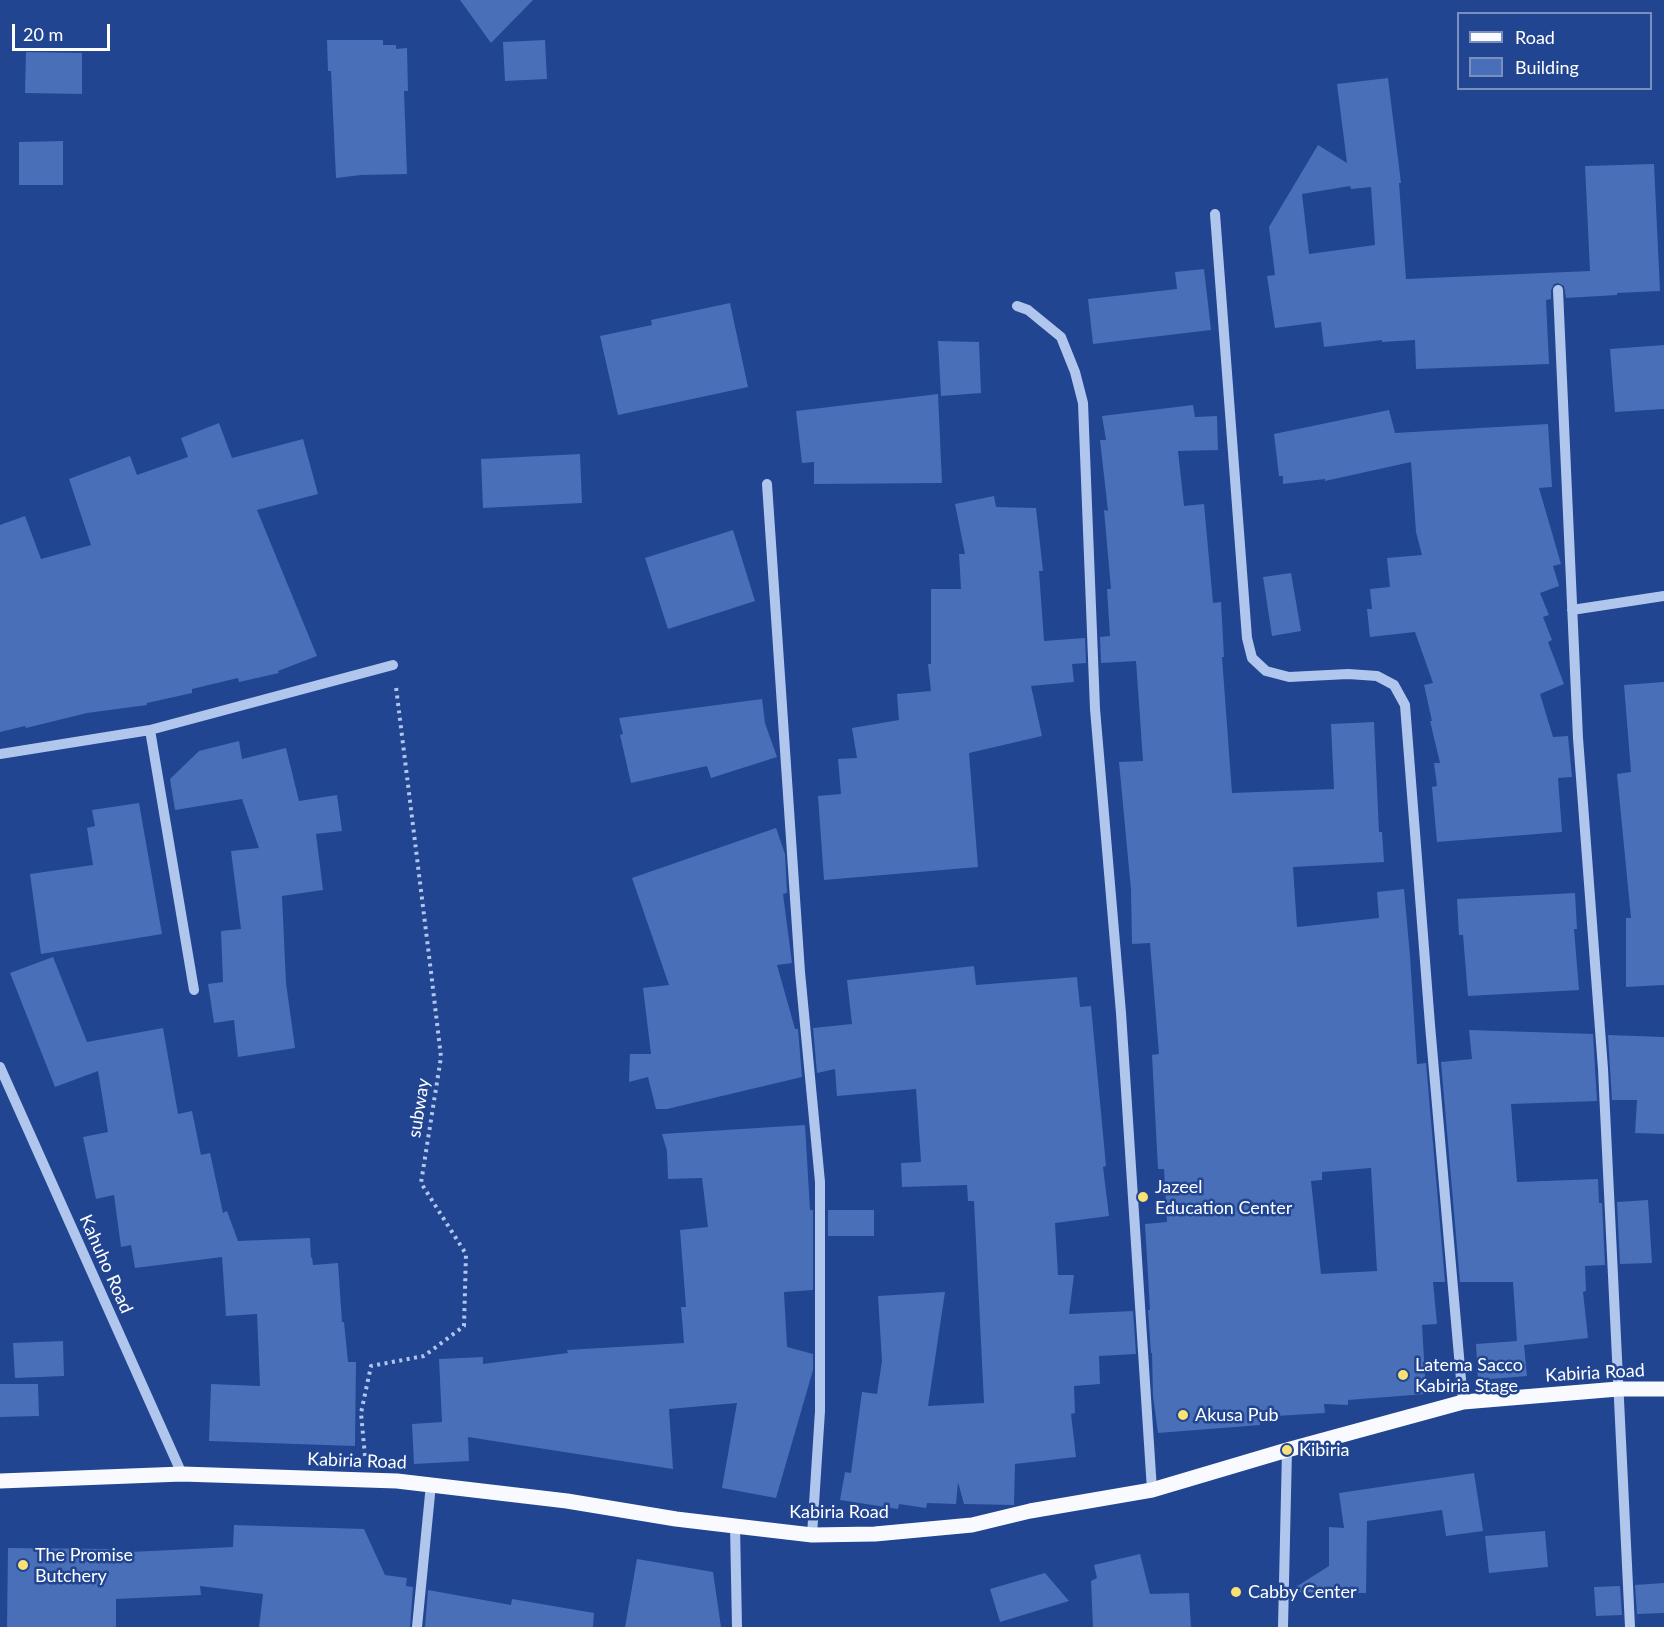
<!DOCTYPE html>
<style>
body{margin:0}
#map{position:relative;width:1664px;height:1627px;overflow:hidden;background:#214591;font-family:Lato,sans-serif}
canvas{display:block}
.legend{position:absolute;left:1457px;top:12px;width:195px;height:78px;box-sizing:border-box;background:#214591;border:2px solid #7a8fbd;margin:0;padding:8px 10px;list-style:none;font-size:18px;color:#fff}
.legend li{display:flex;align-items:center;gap:12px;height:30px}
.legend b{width:30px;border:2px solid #7a8fbd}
.scale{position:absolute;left:12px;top:24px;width:98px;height:27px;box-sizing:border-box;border:3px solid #fff;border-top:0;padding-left:8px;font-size:18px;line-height:21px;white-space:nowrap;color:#fff;-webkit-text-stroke:4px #214591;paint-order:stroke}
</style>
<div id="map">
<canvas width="1664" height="1627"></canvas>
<ul class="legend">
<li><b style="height:8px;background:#f8faff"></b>Road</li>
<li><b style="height:16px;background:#496fb8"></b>Building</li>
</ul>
<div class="scale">20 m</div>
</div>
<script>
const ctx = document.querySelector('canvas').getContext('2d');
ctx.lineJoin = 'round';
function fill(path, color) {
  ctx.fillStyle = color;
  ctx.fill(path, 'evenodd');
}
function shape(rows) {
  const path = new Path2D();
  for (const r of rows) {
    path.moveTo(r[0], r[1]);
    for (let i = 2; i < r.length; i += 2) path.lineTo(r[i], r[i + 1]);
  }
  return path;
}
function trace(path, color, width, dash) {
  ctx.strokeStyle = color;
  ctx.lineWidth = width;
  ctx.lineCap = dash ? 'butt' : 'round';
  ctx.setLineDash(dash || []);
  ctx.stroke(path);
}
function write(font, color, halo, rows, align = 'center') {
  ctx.font = font + ' Lato,sans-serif';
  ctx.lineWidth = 5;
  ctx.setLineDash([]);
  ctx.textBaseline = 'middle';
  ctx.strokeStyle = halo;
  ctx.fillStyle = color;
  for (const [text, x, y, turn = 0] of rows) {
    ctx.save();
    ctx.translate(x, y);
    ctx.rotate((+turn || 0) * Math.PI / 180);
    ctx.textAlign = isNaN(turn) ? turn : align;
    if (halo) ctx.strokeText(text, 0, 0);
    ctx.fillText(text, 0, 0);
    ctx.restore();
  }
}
fill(shape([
 [460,0,533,0,491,43],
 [327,40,383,40,383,45,396,45,396,49,407,48,408,91,404,91,407,174,361,175,336,178,331,71,328,71],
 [545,40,547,79,505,81,503,42],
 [26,52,82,53,82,94,25,93],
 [1388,78,1401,183,1399,183,1406,279,1590,271,1585,166,1654,164,1660,291,1617,293,1617,295,1566,298,1564,286,1558,283,1554,284,1551,290,1551,299,1546,300,1549,364,1416,369,1415,340,1382,342,1382,340,1324,347,1321,322,1275,328,1267,276,1275,275,1269,227,1318,145,1347,163,1337,84],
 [1350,186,1351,189,1371,187,1375,245,1309,254,1302,194],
 [63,141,63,185,19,185,19,142],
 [1204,269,1211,330,1093,344,1088,299,1177,289,1175,272],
 [730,303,748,387,618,415,600,336,652,325,651,320],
 [938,341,979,342,981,393,941,396],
 [1664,345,1664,409,1615,412,1610,349],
 [938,394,942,483,814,484,814,462,802,463,796,411],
 [1193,405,1195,417,1217,416,1218,450,1178,451,1184,506,1204,504,1213,603,1221,602,1224,657,1222,657,1232,793,1334,789,1331,724,1374,722,1379,832,1382,832,1384,862,1293,867,1297,927,1379,918,1377,892,1404,889,1410,956,1417,1064,1426,1063,1445,1282,1433,1282,1437,1324,1422,1325,1426,1394,1348,1400,1348,1405,1324,1404,1325,1413,1260,1417,1260,1425,1158,1433,1153,1396,1152,1353,1151,1353,1148,1310,1150,1310,1145,1224,1167,1222,1164,1169,1158,1169,1152,1055,1159,1054,1150,943,1132,944,1131,890,1119,762,1143,761,1136,661,1101,663,1100,637,1110,636,1107,589,1111,589,1104,510,1108,511,1100,440,1106,440,1102,416],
 [1371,1168,1377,1271,1321,1274,1311,1181,1322,1180,1322,1172],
 [1389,410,1395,433,1548,424,1552,487,1539,488,1561,564,1553,566,1559,586,1540,593,1549,615,1543,617,1552,640,1548,642,1564,684,1540,694,1553,737,1568,736,1572,777,1558,778,1562,832,1437,842,1432,787,1437,786,1434,763,1440,763,1430,721,1432,721,1424,685,1433,683,1415,632,1370,637,1367,609,1372,609,1370,589,1390,587,1387,558,1422,555,1416,532,1411,462,1325,481,1325,479,1283,484,1283,476,1279,476,1274,434],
 [219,423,232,458,303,439,318,494,257,510,317,656,278,671,279,673,239,682,238,678,192,689,192,693,147,703,147,705,87,713,26,728,25,726,0,732,0,525,25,516,41,559,91,545,69,479,130,456,137,475,188,457,181,438],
 [580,454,582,503,483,508,481,459],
 [994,496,996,507,1036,508,1043,571,1039,571,1044,641,1085,638,1086,663,1072,664,1074,682,1031,686,1042,736,969,753,978,867,824,880,818,796,841,794,838,759,857,758,852,728,899,720,897,694,931,691,928,664,931,664,931,589,961,589,959,554,965,554,955,504],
 [733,530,755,601,668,629,645,558],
 [1291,573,1301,631,1272,636,1263,577],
 [1664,682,1664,985,1626,987,1626,918,1631,918,1617,774,1631,772,1624,685],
 [762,699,765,723,777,757,711,778,707,766,631,783,620,735,623,734,619,718],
 [239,741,242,759,286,748,299,801,337,795,342,831,316,834,323,890,282,896,286,983,295,1048,238,1057,234,1020,214,1023,208,984,223,982,221,931,241,929,231,851,259,848,242,799,175,810,170,779,199,751],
 [139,803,162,934,41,954,30,874,93,865,87,828,95,826,92,810],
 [776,828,785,854,787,893,783,894,792,963,777,965,795,1029,798,1029,802,1077,667,1109,656,1109,648,1077,629,1082,630,1054,651,1054,643,988,669,985,632,878],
 [1575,893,1577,929,1574,929,1579,990,1468,996,1463,935,1459,935,1457,899],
 [53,957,87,1042,163,1028,178,1114,192,1111,201,1155,210,1153,223,1213,227,1211,238,1241,310,1238,311,1258,312,1257,313,1265,338,1263,342,1322,344,1322,348,1362,356,1362,355,1446,209,1441,211,1384,260,1386,257,1314,226,1316,222,1257,135,1268,131,1245,121,1247,114,1195,96,1199,83,1137,108,1132,98,1071,55,1087,10,973],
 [974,966,976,985,1077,977,1080,1007,1091,1006,1106,1166,1103,1167,1109,1216,1055,1223,1058,1275,1074,1275,1069,1314,1133,1311,1136,1354,1099,1356,1100,1384,1074,1386,1075,1413,1071,1414,1076,1457,1015,1464,1014,1505,964,1504,958,1482,956,1504,927,1503,926,1508,899,1504,898,1509,840,1500,845,1472,851,1473,862,1392,877,1394,882,1361,878,1296,945,1292,928,1406,984,1403,974,1201,968,1201,967,1185,902,1187,901,1163,921,1162,916,1089,837,1096,835,1069,817,1073,813,1028,852,1024,847,980],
 [1469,1030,1593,1034,1597,1101,1511,1104,1517,1182,1598,1179,1599,1203,1602,1203,1605,1265,1585,1266,1586,1291,1583,1292,1588,1338,1524,1345,1527,1376,1478,1380,1476,1344,1517,1341,1513,1282,1460,1282,1441,1062,1472,1059],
 [1608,1035,1664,1037,1664,1134,1635,1133,1637,1100,1612,1100],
 [805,1125,810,1210,813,1210,813,1290,784,1292,787,1347,813,1354,813,1370,776,1498,722,1488,737,1403,669,1409,673,1469,468,1437,469,1461,414,1464,412,1424,442,1422,439,1359,483,1357,483,1364,568,1353,567,1350,684,1343,681,1307,686,1307,680,1230,708,1227,702,1178,668,1179,667,1151,662,1134],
 [1648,1200,1652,1263,1620,1264,1617,1202],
 [828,1210,874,1210,874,1236,828,1236],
 [63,1341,64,1376,15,1378,13,1343],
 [0,1384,38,1384,39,1416,0,1417],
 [1474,1473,1483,1531,1446,1536,1442,1510,1367,1521,1366,1593,1291,1592,1291,1590,1329,1566,1329,1527,1344,1528,1339,1493],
 [234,1525,364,1529,385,1575,407,1578,406,1586,413,1587,410,1627,259,1627,263,1594,200,1586,201,1595,116,1599,116,1627,7,1627,8,1548,109,1549,109,1553,233,1547],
 [1545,1531,1548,1567,1489,1573,1485,1536],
 [1140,1554,1150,1594,1189,1593,1191,1627,1093,1627,1091,1581,1097,1578,1094,1565],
 [637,1559,713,1572,721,1627,625,1627],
 [1045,1573,1069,1601,1000,1622,990,1589],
 [1664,1583,1664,1613,1637,1614,1635,1585],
 [1620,1586,1622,1615,1596,1616,1594,1587],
 [428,1590,511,1605,512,1599,594,1613,593,1627,425,1627]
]), '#496fb8');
trace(shape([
 [365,1456,361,1413,371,1366,424,1356,464,1326,466,1254,421,1183,441,1057,431,972,396,687]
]), '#b1c6ed', 4, [3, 4.5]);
trace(shape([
 [1215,214,1247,638,1252,658,1266,671,1289,677,1348,674,1377,676,1394,685,1405,705,1430,1025,1463,1402],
 [1558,290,1578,738,1603,1069,1630,1627],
 [1017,306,1028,310,1061,337,1075,372,1083,403,1095,709,1121,1013,1152,1490],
 [767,484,800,972,820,1182,820,1411,812,1535],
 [1572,610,1664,596],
 [150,730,194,990],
 [0,754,150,730,393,665],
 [0,1067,182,1474],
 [735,1526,737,1627],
 [417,1627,431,1484],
 [1283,1627,1287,1450]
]), '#b1c6ed', 10);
trace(shape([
 [0,1481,182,1474,397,1481,567,1501,676,1519,735,1526,812,1535,875,1534,972,1525,1030,1511,1152,1490,1287,1450,1463,1402,1618,1389,1664,1389]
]), '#f8faff', 15);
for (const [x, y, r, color] of [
 [1143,1197,6,"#fae173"],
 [1403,1375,6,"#fae173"],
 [1183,1415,6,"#fae173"],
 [1287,1450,6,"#fae173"],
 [23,1565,6,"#fae173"],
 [1236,1592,6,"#fae173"]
]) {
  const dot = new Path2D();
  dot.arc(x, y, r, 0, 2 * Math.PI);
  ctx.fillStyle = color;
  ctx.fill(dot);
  trace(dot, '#214591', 2);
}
write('18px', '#fff', '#214591', [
 ["subway",419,1108,-81],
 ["Kahuho Road",106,1264,66],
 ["Kabiria Road",1595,1373,-3],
 ["Kabiria Road",357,1461,2],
 ["Kabiria Road",839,1512]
]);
write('18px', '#fff', '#214591', [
 ["Jazeel",1155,1187],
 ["Education Center",1155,1208],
 ["Latema Sacco",1415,1365],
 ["Kabiria Stage",1415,1386],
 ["Akusa Pub",1195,1415],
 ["Kibiria",1299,1450],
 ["The Promise",35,1555],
 ["Butchery",35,1576],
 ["Cabby Center",1248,1592]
], 'left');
</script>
